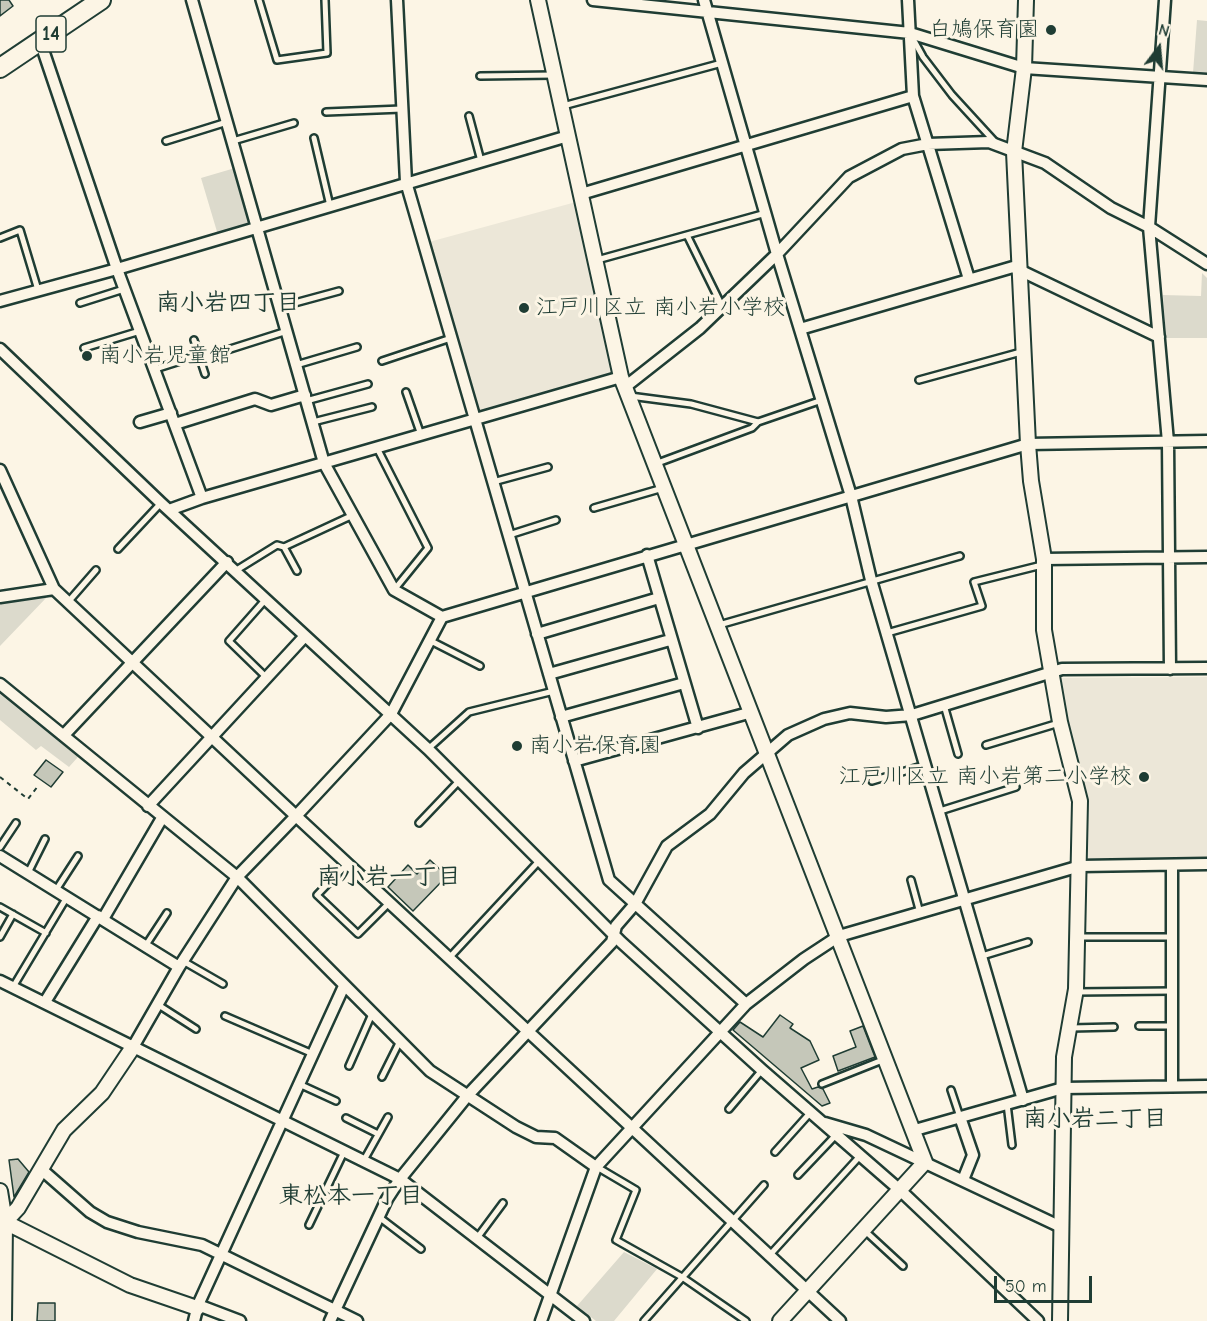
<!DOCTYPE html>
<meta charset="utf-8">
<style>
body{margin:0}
#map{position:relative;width:1207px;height:1321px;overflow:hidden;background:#fcf5e5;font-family:"Comic Neue",sans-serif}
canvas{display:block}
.north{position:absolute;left:1129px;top:18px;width:60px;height:60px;-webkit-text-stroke:4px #fcf5e5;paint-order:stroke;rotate:16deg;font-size:16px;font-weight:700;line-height:24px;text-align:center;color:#1f3d34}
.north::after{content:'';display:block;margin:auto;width:21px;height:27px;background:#1f3d34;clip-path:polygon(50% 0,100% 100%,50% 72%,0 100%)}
.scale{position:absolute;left:994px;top:1276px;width:98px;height:27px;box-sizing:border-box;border:3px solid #1f3d34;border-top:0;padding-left:8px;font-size:18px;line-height:21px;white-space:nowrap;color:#1f3d34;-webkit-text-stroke:4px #fcf5e5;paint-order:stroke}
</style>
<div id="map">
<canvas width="1207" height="1321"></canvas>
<div class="north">N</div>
<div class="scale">50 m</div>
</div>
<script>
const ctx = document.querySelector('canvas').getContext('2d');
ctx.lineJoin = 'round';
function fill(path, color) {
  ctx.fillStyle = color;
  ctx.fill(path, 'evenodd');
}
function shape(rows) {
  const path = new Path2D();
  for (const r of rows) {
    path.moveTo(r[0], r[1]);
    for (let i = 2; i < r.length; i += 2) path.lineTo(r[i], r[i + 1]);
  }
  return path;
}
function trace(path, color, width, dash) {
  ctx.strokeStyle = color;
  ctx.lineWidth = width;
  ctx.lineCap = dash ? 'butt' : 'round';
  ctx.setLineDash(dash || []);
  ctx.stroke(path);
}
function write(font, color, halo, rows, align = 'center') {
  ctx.font = font + ' "Comic Neue","Klee One",sans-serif';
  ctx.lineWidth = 6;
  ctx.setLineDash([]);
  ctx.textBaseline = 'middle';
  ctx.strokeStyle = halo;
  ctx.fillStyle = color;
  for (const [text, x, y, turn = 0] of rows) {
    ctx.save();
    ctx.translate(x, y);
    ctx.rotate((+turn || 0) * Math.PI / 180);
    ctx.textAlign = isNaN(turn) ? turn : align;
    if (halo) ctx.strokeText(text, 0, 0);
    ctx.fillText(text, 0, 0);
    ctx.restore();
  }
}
fill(shape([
 [576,202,614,374,484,411,479,410,429,242],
 [1207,677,1207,858,1089,859,1085,854,1085,800,1076,754,1066,727,1058,684,1061,678]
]), '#ece7d8');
fill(shape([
 [1197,20,1207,21,1207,74,1193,73],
 [235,168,252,225,218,235,201,178],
 [1202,273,1207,278,1207,338,1166,338,1163,295,1201,296],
 [47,597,0,646,0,604],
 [0,694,78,757,69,767,41,746,36,750,0,720],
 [624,1252,657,1269,614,1321,596,1321,577,1306]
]), '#dcdacc');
const building = shape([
 [0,0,9,0,13,6,0,16,0,0],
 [46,760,63,772,51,787,34,775,46,760],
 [430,860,447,876,413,911,388,887,408,865,417,874,430,860],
 [780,1015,793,1024,790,1028,810,1041,819,1060,801,1068,812,1089,818,1087,823,1089,830,1103,822,1106,733,1030,740,1022,763,1037,780,1015],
 [863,1026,875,1057,838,1071,833,1056,856,1047,850,1031,863,1026],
 [18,1159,29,1172,14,1197,9,1160,18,1159],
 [38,1303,55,1303,55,1321,37,1321,38,1303]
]);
fill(building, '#c5c7b9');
trace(building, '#1f3d34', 1.5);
const service = shape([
 [259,0,277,60,327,53,325,0],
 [912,37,923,57,952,95,996,143],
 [480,76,554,75],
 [563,106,722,63],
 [326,112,402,109],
 [469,116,481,161],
 [314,138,330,206],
 [166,141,227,122],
 [233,141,294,123],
 [687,235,722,306],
 [0,238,20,230,38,290],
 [597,260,766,213],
 [80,303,124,289],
 [280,307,339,291],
 [194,340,205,374],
 [84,348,140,331],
 [224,351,287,331],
 [382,361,451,338],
 [296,365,357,347],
 [155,369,199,355],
 [919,380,1021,352],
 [406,392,421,435],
 [630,396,691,404,758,422,822,400],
 [306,401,368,384],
 [313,422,372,407],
 [377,448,428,548,394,590],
 [655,464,752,428,758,422],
 [493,482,548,467],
 [594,508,663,488],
 [509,535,556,520],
 [284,547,353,515],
 [118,549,161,503],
 [235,571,277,545,284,547,297,571],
 [69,601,96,570],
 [719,625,960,556],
 [887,633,982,606,974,582,1042,565],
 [429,640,480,666],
 [266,677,229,641,266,599],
 [944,705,958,754],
 [986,745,1059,723],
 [428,749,469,712,554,691],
 [872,781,925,765],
 [940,811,1016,787],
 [419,823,459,781],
 [0,847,16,823],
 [347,864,317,895,358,934,389,903],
 [28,873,45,839],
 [911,880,920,913],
 [56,890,78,856],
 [0,907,46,933],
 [0,937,13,914],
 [1079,937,1172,937],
 [146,945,167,913],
 [982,956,1028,942],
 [450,957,540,860],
 [183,961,223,984],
 [13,987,67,897],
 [1075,992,1173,991],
 [157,1004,196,1029],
 [225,1016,313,1054],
 [1139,1026,1173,1026],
 [1071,1028,1114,1027],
 [349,1066,372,1014],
 [382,1077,400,1041],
 [299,1084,336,1101],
 [822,1084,885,1059],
 [951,1090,960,1117],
 [1007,1104,1012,1145],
 [729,1109,762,1070],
 [346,1118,378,1134],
 [775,1152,810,1113],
 [364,1160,388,1117],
 [597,1167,636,1190,616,1240,682,1277,746,1321],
 [798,1175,836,1135],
 [379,1217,421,1249],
 [309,1225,344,1152],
 [864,1230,903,1266],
 [477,1238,503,1203],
 [768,1257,860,1156],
 [644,1321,764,1185]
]);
const minor = shape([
 [192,0,324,463,394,590,442,617],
 [397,0,406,182,609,880,746,1004],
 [593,0,910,33,1024,68,1207,80],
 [704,0,777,254,851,496,871,580,1023,1100],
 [908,0,913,96,969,279],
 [1165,0,1149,227,1168,442,1170,669],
 [40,41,117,269,202,498],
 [581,194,913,96],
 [0,301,117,269,568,136],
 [800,329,1013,267,1159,337],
 [0,349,161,503,428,749,621,942,762,1070,901,1191,1038,1321],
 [625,387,700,328,777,254,849,177,902,149,928,144,989,142,1045,163,1111,208,1149,227,1207,264],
 [140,422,171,413],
 [175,424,255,399,271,405,305,395],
 [0,470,54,589,296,816,237,877,179,967,133,1047],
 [169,510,202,498,621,377],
 [647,555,698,728],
 [1044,559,1207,557],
 [0,597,54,589],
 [537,634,659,598],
 [549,674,670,640],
 [0,684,237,877,430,1071,516,1127,536,1137,555,1138,596,1167],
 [561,717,684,683],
 [64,735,227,562],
 [574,761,752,712],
 [148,806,305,636],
 [0,856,179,967],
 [1172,865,1172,1086],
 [103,919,162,818],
 [0,981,400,1179,584,1321],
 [45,1002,98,916],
 [960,1117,973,1155,963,1180],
 [825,1123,866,1135,1061,1227],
 [915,1130,1063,1088,1207,1086],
 [41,1169,90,1212,107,1222,138,1232,202,1245,357,1321],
 [198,1305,240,1321],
 [194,1321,198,1305,344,986],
 [330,1321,387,1199,400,1179,468,1095,612,942,616,926,635,904,667,846,710,814,744,773,788,735,824,719,850,713,886,717,912,715,1062,669,1207,668],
 [541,1321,596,1167,746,1004,804,959,839,936,1080,866,1207,864],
 [840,1321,296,816,391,714,442,617,1028,444,1207,441]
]);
const tertiary = shape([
 [538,0,621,377,925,1162,780,1321],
 [1026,0,1024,68,1014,152,1028,444,1031,481,1044,559,1044,630,1060,722,1080,801,1076,989,1064,1057,1060,1321],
 [133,1047,102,1093,64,1130,18,1208,5,1222,130,1285,197,1308],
 [0,1191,5,1222,4,1321]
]);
const trunk = shape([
 [0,68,101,0]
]);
trace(service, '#1f3d34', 10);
trace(minor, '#1f3d34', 15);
trace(tertiary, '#1f3d34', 18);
trace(trunk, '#1f3d34', 22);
trace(shape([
 [0,777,28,799,38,786]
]), '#1f3d34', 2, [4.5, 4.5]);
trace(service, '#fcf5e5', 5);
trace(minor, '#fcf5e5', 10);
trace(tertiary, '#fcf5e5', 14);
trace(trunk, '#fcf5e5', 18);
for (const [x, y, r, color] of [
 [1051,30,6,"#1f3d34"],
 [524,308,6,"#1f3d34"],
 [87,356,6,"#1f3d34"],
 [517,746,6,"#1f3d34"],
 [1144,777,6,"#1f3d34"]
]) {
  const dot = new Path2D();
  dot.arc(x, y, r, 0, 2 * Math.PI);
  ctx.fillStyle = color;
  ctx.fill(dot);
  trace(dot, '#fcf5e5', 2);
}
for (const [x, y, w] of [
 [51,34,30]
]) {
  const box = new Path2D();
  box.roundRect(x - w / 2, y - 18, w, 36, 4.5);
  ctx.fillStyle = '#fcf5e5';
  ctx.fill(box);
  trace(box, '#1f3d34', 1.5);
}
write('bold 21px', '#1f3d34', null, [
 ["14",51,34]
]);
write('22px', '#1f3d34', '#fcf5e5', [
 ["白鳩保育園",1039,30,"right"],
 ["江戸川区立 南小岩小学校",536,308],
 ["南小岩児童館",99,356],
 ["南小岩保育園",529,746],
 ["江戸川区立 南小岩第二小学校",1132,777,"right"]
], 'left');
write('bold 24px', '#1f3d34', '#fcf5e5', [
 ["南小岩四丁目",228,303],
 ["南小岩一丁目",389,877],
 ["南小岩二丁目",1095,1119],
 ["東松本一丁目",351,1196]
]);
</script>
